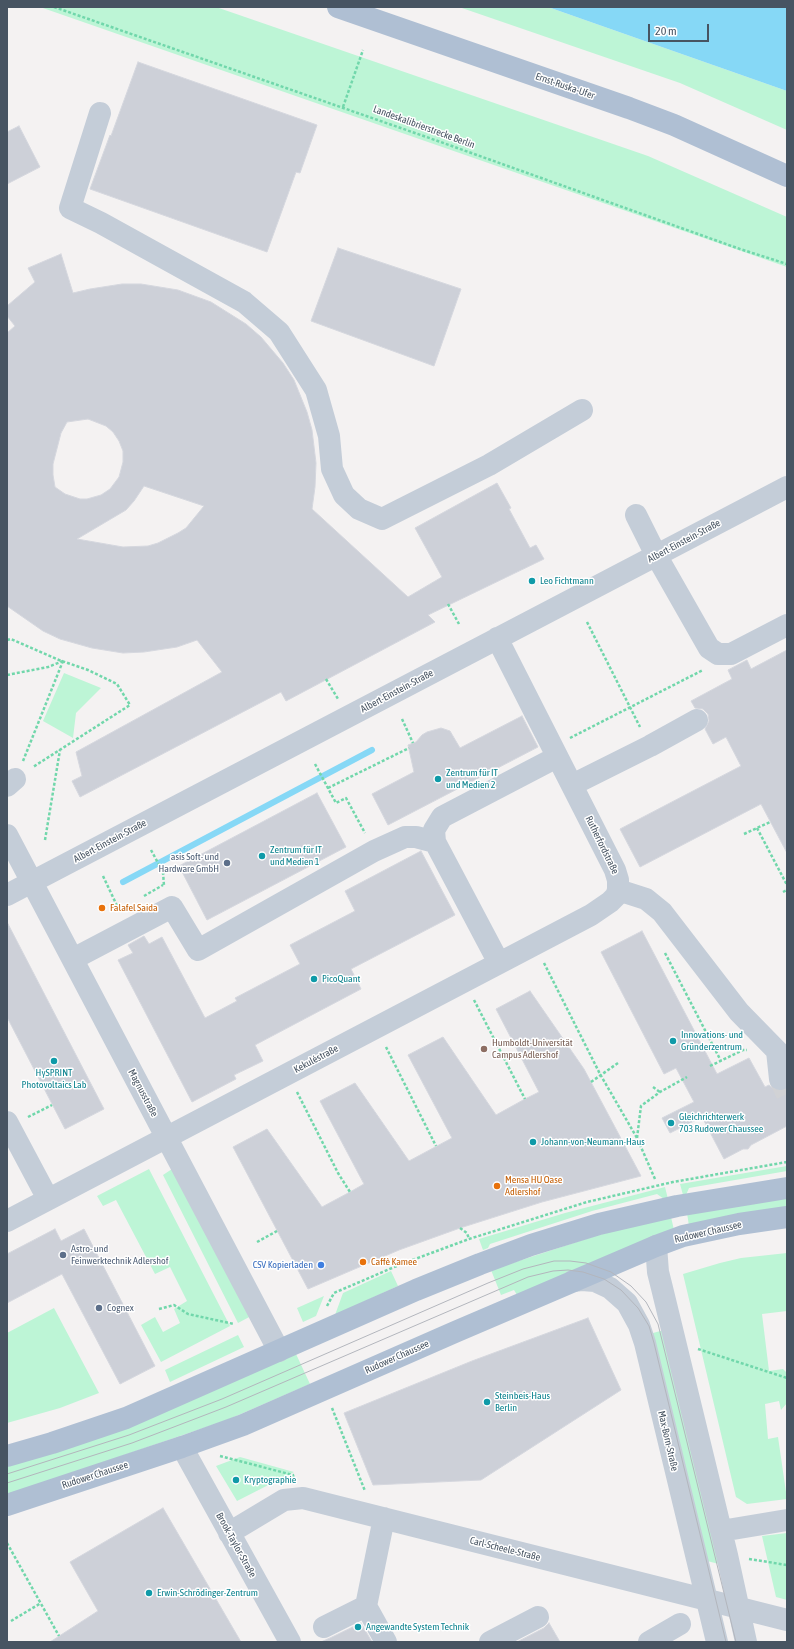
<!DOCTYPE html>
<meta charset="utf-8">
<style>
body{margin:0}
#map{position:relative;width:794px;height:1649px;overflow:hidden;background:#f4f2f2;font-family:"Asap Condensed",sans-serif}
canvas{display:block}
.frame{position:absolute;inset:0;border:8px solid #475462;pointer-events:none}
.scale{position:absolute;left:648px;top:24px;width:61px;height:18px;box-sizing:border-box;border:2px solid #475462;border-top:0;padding-left:5px;font-size:12px;line-height:14px;white-space:nowrap;color:#475462;-webkit-text-stroke:3px #fff;paint-order:stroke}
</style>
<div id="map">
<canvas width="794" height="1649"></canvas>
<div class="frame"></div>
<div class="scale">20 m</div>
</div>
<script>
const ctx = document.querySelector('canvas').getContext('2d');
ctx.lineJoin = 'round';
function fill(path, color) {
  ctx.fillStyle = color;
  ctx.fill(path, 'evenodd');
}
function shape(rows) {
  const path = new Path2D();
  for (const r of rows) {
    path.moveTo(r[0], r[1]);
    for (let i = 2; i < r.length; i += 2) path.lineTo(r[i], r[i + 1]);
  }
  return path;
}
function trace(path, color, width, dash) {
  ctx.strokeStyle = color;
  ctx.lineWidth = width;
  ctx.lineCap = dash ? 'butt' : 'round';
  ctx.setLineDash(dash || []);
  ctx.stroke(path);
}
function write(font, color, halo, rows, align = 'center') {
  ctx.font = font + ' "Asap Condensed",sans-serif';
  ctx.lineWidth = 3;
  ctx.setLineDash([]);
  ctx.textBaseline = 'middle';
  ctx.strokeStyle = halo;
  ctx.fillStyle = color;
  for (const [text, x, y, turn = 0] of rows) {
    ctx.save();
    ctx.translate(x, y);
    ctx.rotate((+turn || 0) * Math.PI / 180);
    ctx.textAlign = isNaN(turn) ? turn : align;
    if (halo) ctx.strokeText(text, 0, 0);
    ctx.fillText(text, 0, 0);
    ctx.restore();
  }
}
fill(shape([
 [40,7,216,7,648,156,787,217,787,267],
 [459,7,548,7,787,91,787,130,680,83],
 [64,673,101,688,76,713,73,738,43,721],
 [787,1166,787,1171,689,1188,686,1195,683,1195,680,1184],
 [175,1167,253,1315,238,1323,163,1175],
 [149,1169,230,1326,161,1362,141,1325,155,1317,163,1332,180,1323,174,1309,187,1301,170,1267,155,1274,116,1200,103,1206,97,1196],
 [665,1187,668,1199,664,1199,657,1194,592,1211,490,1244,488,1248,483,1250,479,1239,565,1213],
 [787,1197,787,1208,689,1226,687,1213],
 [671,1217,674,1230,517,1295,514,1290,501,1295,491,1270,598,1235],
 [787,1253,787,1311,762,1314,769,1371,783,1369,787,1373,787,1403,781,1410,779,1401,765,1404,768,1439,778,1437,787,1499,747,1504,736,1497,683,1274,720,1263,741,1258],
 [391,1271,398,1286,335,1315,343,1293],
 [324,1296,316,1316,303,1322,297,1308],
 [54,1308,99,1393,60,1408,7,1423,7,1333],
 [664,1330,719,1564,703,1560,650,1337,653,1333],
 [238,1335,244,1347,170,1382,165,1370],
 [296,1354,310,1384,227,1420,7,1495,7,1465],
 [240,1457,294,1472,237,1501,216,1466],
 [787,1533,787,1600,776,1597,762,1536]
]), '#bdf5d6');
fill(shape([
 [548,7,787,7,787,91]
]), '#86d8f6');
trace(shape([
 [123,882,372,750]
]), '#86d8f6', 6);
const building = shape([
 [138,62,317,125,300,173,296,172,267,252,90,189,110,135,111,136,138,62],
 [19,126,40,167,7,184,7,132,19,126],
 [338,248,461,289,434,366,311,321,338,248],
 [61,254,73,293,90,289,122,284,141,284,178,290,211,302,246,324,261,337,283,363,294,380,307,412,312,430,316,463,315,487,312,509,408,597,442,577,415,528,497,483,511,508,509,509,530,548,536,545,544,559,428,615,435,622,286,701,281,692,80,797,72,781,82,776,76,752,222,672,197,640,177,647,144,652,123,653,92,648,60,639,43,631,7,606,7,333,15,326,7,316,7,306,35,282,28,268,61,254],
 [88,419,106,426,113,432,119,441,123,451,123,462,119,477,110,489,101,495,87,499,80,499,65,494,55,487,53,475,53,464,61,433,67,422,88,419],
 [144,486,204,506,186,528,178,533,158,543,148,546,123,547,77,539,126,510,134,501,144,486],
 [787,650,787,853,761,804,640,867,620,829,741,766,726,737,713,744,705,729,709,721,708,714,703,709,695,708,691,701,732,679,728,670,747,660,751,669,787,650],
 [522,716,538,747,388,825,372,794,414,772,408,745,416,742,422,735,427,732,441,728,450,731,460,748,522,716],
 [317,793,346,847,207,920,179,866,317,793],
 [421,851,455,915,351,969,361,989,255,1045,263,1061,234,1075,236,1079,192,1102,118,960,133,953,128,945,144,936,149,944,162,937,205,1018,237,1001,235,998,300,964,290,945,355,911,345,891,421,851],
 [7,922,104,1109,65,1129,7,1017,7,922],
 [642,931,717,1074,749,1058,765,1087,769,1085,775,1090,781,1091,787,1089,787,1126,751,1145,748,1149,743,1149,724,1159,702,1117,670,1133,662,1118,694,1102,676,1068,664,1074,601,952,642,931],
 [530,991,584,1069,641,1176,542,1202,460,1228,399,1250,308,1289,233,1147,267,1129,322,1207,350,1192,364,1184,320,1101,355,1083,409,1161,452,1138,408,1055,443,1037,496,1115,525,1099,539,1092,496,1009,530,991],
 [55,1229,61,1241,84,1229,155,1366,120,1384,62,1274,7,1303,7,1254,55,1229],
 [588,1318,621,1390,481,1480,373,1485,344,1413,472,1361,588,1318],
 [163,1508,241,1642,50,1642,98,1611,70,1562,163,1508],
 [361,1623,372,1642,321,1642,330,1638,361,1623],
 [549,1623,560,1642,517,1642,544,1628,549,1623]
]);
fill(building, '#cdd0d8');
trace(building, '#d5d7de', 1);
trace(shape([
 [780,1079,787,1094]
]), '#d1d2d5', 22, [22, 11]);
trace(shape([
 [54,7,435,140,740,249,787,264],
 [343,107,363,50],
 [448,604,459,624],
 [587,622,640,727],
 [7,640,11,639,59,660,88,670,117,684,130,705,33,767],
 [7,675,48,667,63,661],
 [326,679,338,699],
 [402,719,413,743],
 [570,738,703,670],
 [23,761,63,661],
 [315,764,336,803,346,798,365,833],
 [328,788,409,748],
 [757,828,787,885],
 [744,834,770,822],
 [45,840,60,750],
 [151,850,163,872,164,886],
 [103,876,119,910,121,909],
 [783,892,787,890],
 [144,896,163,885],
 [665,953,721,1061],
 [544,963,600,1074,637,1138,655,1179],
 [474,1000,525,1099],
 [386,1047,436,1146],
 [710,1066,743,1050,747,1050],
 [591,1082,618,1063],
 [653,1087,660,1092],
 [297,1092,338,1173,350,1192],
 [28,1117,52,1105],
 [637,1138,641,1106,660,1092,687,1077],
 [460,1228,467,1233,469,1239],
 [257,1242,277,1231],
 [327,1306,334,1293,399,1265,469,1239,587,1202,673,1182,787,1162],
 [159,1309,174,1305,188,1314,234,1324],
 [698,1349,787,1378],
 [332,1408,365,1491],
 [220,1456,293,1475,294,1479],
 [7,1543,59,1636],
 [749,1559,787,1565],
 [11,1621,41,1603]
]), '#71d7ab', 2.5, [3, 2]);
trace(shape([
 [100,113,70,208,101,223,244,302,279,332,316,390,329,436,332,469,344,495,359,509,382,519,489,465,582,410],
 [636,515,656,555,709,648,718,654,731,654,787,625],
 [572,785,650,746,697,720],
 [7,786,15,779],
 [7,835,279,1351],
 [618,890,646,899,662,912,739,1012,787,1061],
 [7,895,787,487],
 [73,959,172,907,198,950,374,851,405,837,416,837,435,842],
 [499,963,435,842,434,830,442,817,557,757],
 [777,1051,780,1079],
 [7,1122,48,1199],
 [7,1221,591,915,610,902,616,896,618,890,618,880,615,870,497,638],
 [656,1246,658,1272,662,1288,727,1555,746,1642],
 [573,1281,582,1280,595,1281,610,1288,627,1303,639,1325,645,1343,717,1642],
 [182,1447,290,1642],
 [384,1518,366,1606,386,1642],
 [721,1531,787,1520],
 [229,1533,284,1500,303,1498,787,1620],
 [324,1627,366,1606],
 [490,1642,538,1617],
 [649,1642,680,1624]
]), '#c4cdd8', 22);
trace(shape([
 [338,7,629,108,674,125,787,176],
 [7,1456,52,1443,126,1418,416,1290,480,1264,531,1245,599,1224,677,1206,787,1188],
 [7,1505,182,1447,243,1425,455,1332,656,1246,683,1236,739,1224,787,1217]
]), '#afbfd3', 22);
trace(shape([
 [7,1474,129,1435,222,1399,488,1283,523,1269,554,1261,570,1261,586,1263,611,1272,631,1286,646,1302,658,1324,736,1642],
 [7,1483,132,1443,226,1407,528,1277,553,1271,568,1270,583,1272,604,1279,621,1290,638,1308,649,1326,654,1343,726,1642]
]), '#b3b6bd', 1);
for (const [x, y, r, color] of [
 [532,581,4,"#0f9aa8"],
 [438,779,4,"#0f9aa8"],
 [262,856,4,"#0f9aa8"],
 [227,863,4,"#5c6f8a"],
 [102,908,4,"#e8710a"],
 [314,979,4,"#0f9aa8"],
 [673,1041,4,"#0f9aa8"],
 [484,1049,4,"#8d6e63"],
 [54,1061,4,"#0f9aa8"],
 [671,1123,4,"#0f9aa8"],
 [533,1142,4,"#0f9aa8"],
 [497,1186,4,"#e8710a"],
 [63,1255,4,"#5c6f8a"],
 [363,1262,4,"#e8710a"],
 [321,1265,4,"#3f7fe0"],
 [99,1308,4,"#5c6f8a"],
 [487,1402,4,"#0f9aa8"],
 [236,1480,4,"#0f9aa8"],
 [149,1593,4,"#0f9aa8"],
 [358,1627,4,"#0f9aa8"]
]) {
  const dot = new Path2D();
  dot.arc(x, y, r, 0, 2 * Math.PI);
  ctx.fillStyle = color;
  ctx.fill(dot);
  trace(dot, '#fff', 1.5);
}
write('10px', '#475462', '#fff', [
 ["Ernst-Ruska-Ufer",565,86,19],
 ["Landeskalibrierstrecke Berlin",424,127,20],
 ["Albert-Einstein-Straße",684,541,-28],
 ["Albert-Einstein-Straße",397,691,-28],
 ["Albert-Einstein-Straße",110,841,-28],
 ["Rutherfordstraße",602,845,64],
 ["Kekuléstraße",316,1059,-28],
 ["Magnusstraße",143,1093,62],
 ["Rudower Chaussee",708,1232,-13],
 ["Rudower Chaussee",397,1357,-24],
 ["Max-Born-Straße",668,1441,77],
 ["Rudower Chaussee",95,1475,-18],
 ["Brook-Taylor-Straße",236,1545,61],
 ["Carl-Scheele-Straße",505,1549,14]
]);
write('10px', '#0d838f', '#fff', [
 ["Leo Fichtmann",540,581],
 ["Zentrum für IT",446,773],
 ["und Medien 2",446,785],
 ["Zentrum für IT",270,850],
 ["und Medien 1",270,862],
 ["PicoQuant",322,979],
 ["Innovations- und",681,1035],
 ["Gründerzentrum",681,1047],
 ["HySPRINT",54,1073,"center"],
 ["Photovoltaics Lab",54,1085,"center"],
 ["Gleichrichterwerk",679,1117],
 ["703 Rudower Chaussee",679,1129],
 ["Johann-von-Neumann-Haus",541,1142],
 ["Steinbeis-Haus",495,1396],
 ["Berlin",495,1408],
 ["Kryptographie",244,1480],
 ["Erwin-Schrödinger-Zentrum",157,1593],
 ["Angewandte System Technik",366,1627]
], 'left');
write('10px', '#4e5e75', '#fff', [
 ["asis Soft- und",219,857,"right"],
 ["Hardware GmbH",219,869,"right"],
 ["Astro- und",71,1249],
 ["Feinwerktechnik Adlershof",71,1261],
 ["Cognex",107,1308]
], 'left');
write('10px', '#c56008', '#fff', [
 ["Falafel Saida",110,908],
 ["Mensa HU Oase",505,1180],
 ["Adlershof",505,1192],
 ["Caffè Kamee",371,1262]
], 'left');
write('10px', '#785e54', '#fff', [
 ["Humboldt-Universität",492,1043],
 ["Campus Adlershof",492,1055]
], 'left');
write('10px', '#366cbe', '#fff', [
 ["CSV Kopierladen",313,1265]
], 'right');
</script>
